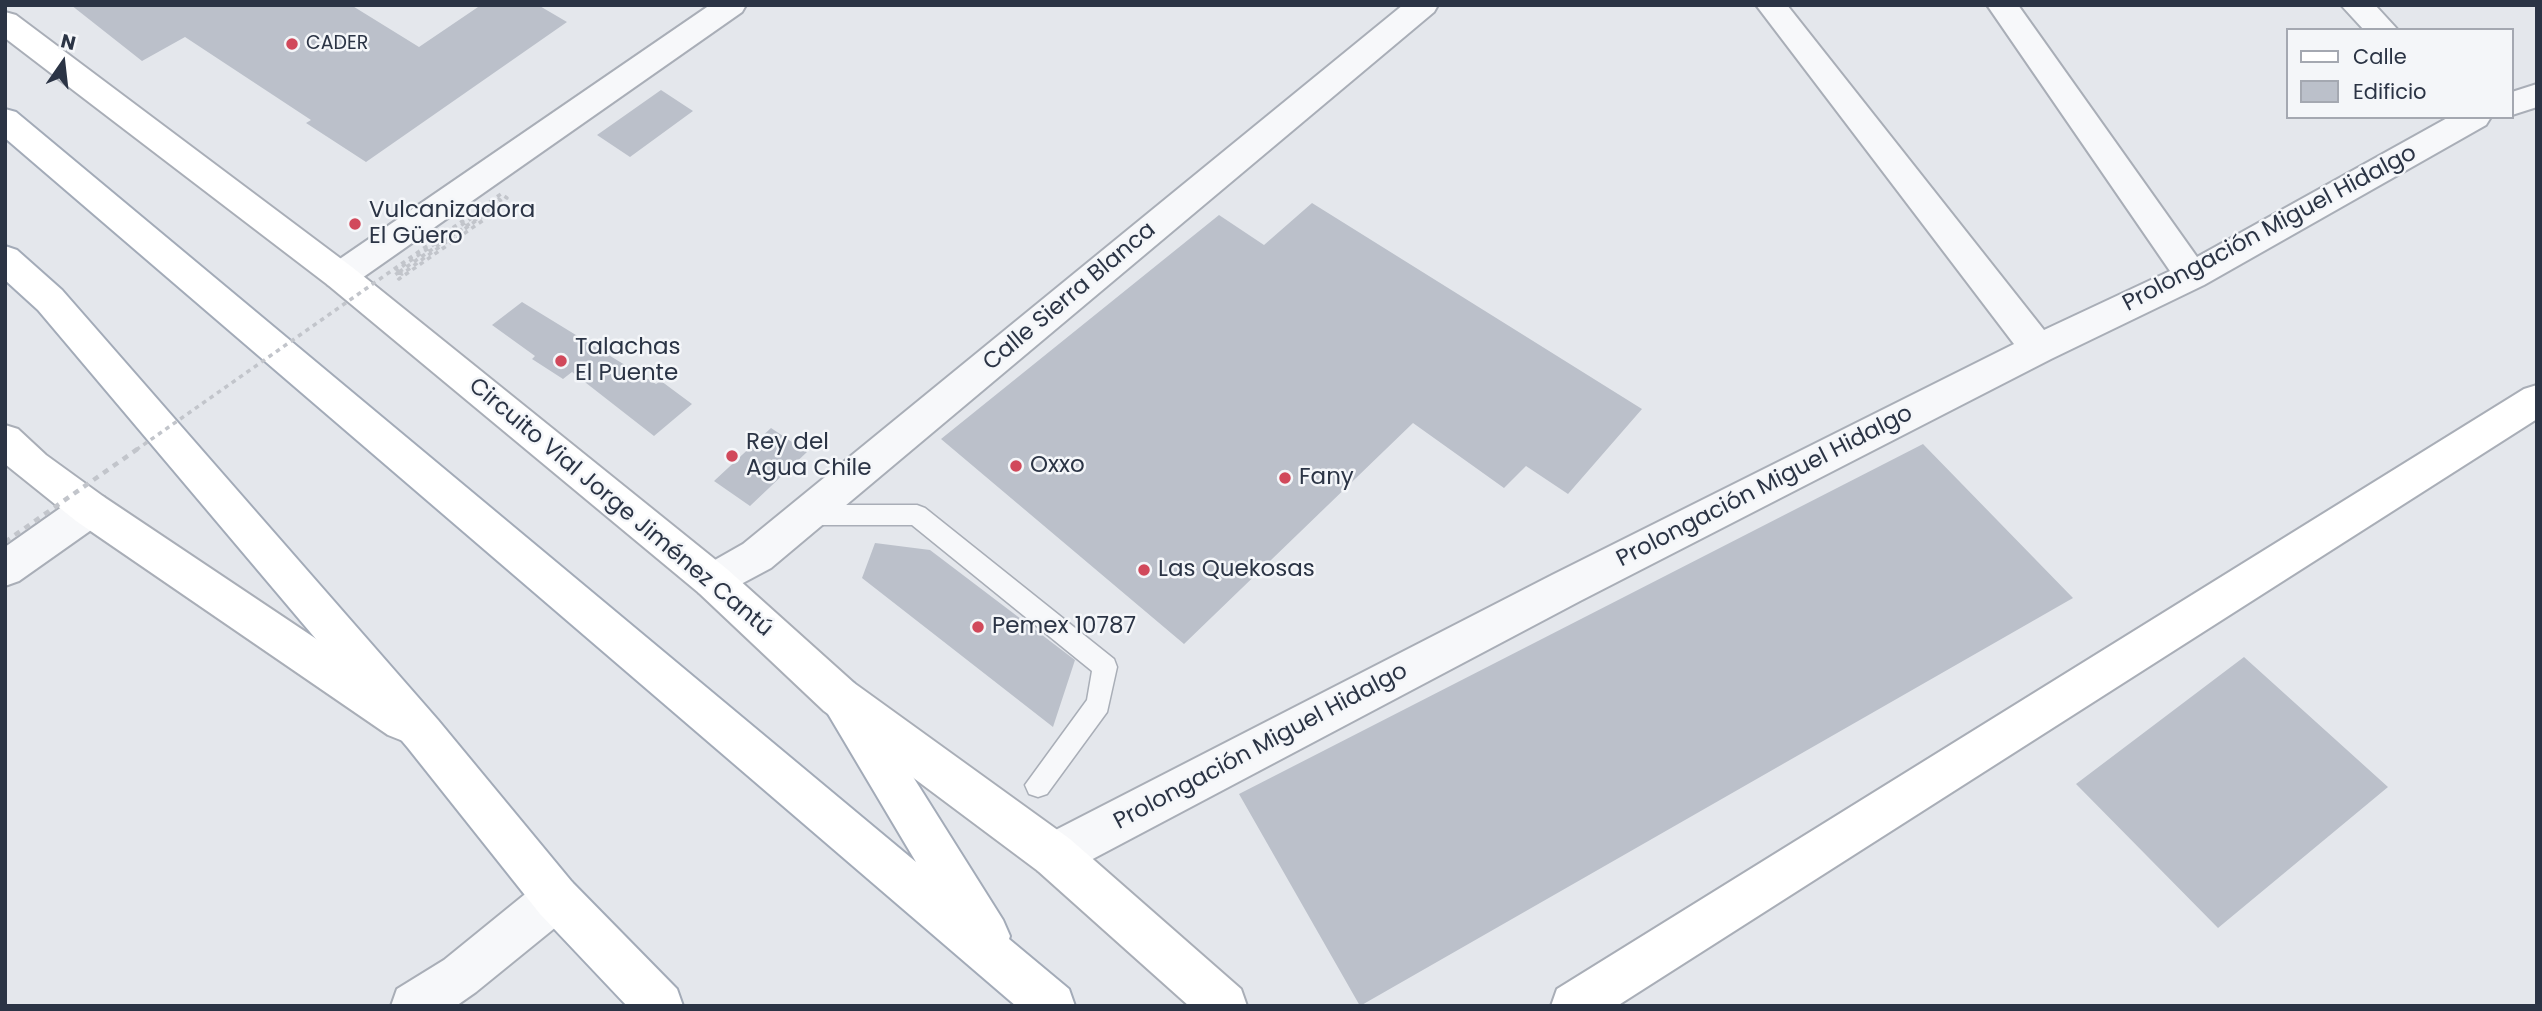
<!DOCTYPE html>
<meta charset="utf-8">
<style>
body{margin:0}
#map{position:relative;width:2542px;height:1011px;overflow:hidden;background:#e4e7ec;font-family:Poppins,sans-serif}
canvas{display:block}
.frame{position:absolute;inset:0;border:7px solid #2b3445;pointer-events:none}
.legend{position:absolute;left:2286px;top:28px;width:228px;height:91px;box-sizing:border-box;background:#f4f6f9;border:2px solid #a4a8b1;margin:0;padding:9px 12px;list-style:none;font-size:21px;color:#2b3445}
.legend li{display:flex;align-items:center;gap:14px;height:35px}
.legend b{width:35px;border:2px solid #a4a8b1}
.north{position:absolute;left:28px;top:28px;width:70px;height:70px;-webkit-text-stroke:5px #f4f6f9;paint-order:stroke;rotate:14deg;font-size:19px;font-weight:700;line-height:28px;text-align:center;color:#2b3445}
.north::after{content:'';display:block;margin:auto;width:24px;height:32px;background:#2b3445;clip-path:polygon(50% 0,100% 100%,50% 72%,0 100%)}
</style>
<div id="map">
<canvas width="2542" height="1011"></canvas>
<div class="frame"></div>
<ul class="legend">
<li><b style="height:9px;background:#fff"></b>Calle</li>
<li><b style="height:19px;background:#bbc0ca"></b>Edificio</li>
</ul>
<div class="north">N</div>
</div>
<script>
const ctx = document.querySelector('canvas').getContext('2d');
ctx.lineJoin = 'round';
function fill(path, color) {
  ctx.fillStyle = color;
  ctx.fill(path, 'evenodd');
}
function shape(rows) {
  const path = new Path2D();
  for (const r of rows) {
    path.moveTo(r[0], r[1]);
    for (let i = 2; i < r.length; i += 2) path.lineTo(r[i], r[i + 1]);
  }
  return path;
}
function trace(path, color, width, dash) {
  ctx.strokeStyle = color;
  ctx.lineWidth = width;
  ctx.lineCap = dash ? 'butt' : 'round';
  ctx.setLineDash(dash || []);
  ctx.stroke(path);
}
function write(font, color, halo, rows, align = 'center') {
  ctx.font = font + ' Poppins,sans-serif';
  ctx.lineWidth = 5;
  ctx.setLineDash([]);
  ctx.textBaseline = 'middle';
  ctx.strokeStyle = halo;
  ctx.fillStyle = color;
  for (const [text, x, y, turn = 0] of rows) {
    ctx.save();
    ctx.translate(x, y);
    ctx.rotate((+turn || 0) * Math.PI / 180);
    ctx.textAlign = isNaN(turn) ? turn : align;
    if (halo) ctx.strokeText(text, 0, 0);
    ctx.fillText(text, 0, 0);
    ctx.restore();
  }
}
fill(shape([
 [71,5,351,5,419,47,481,5,538,5,567,22,366,162,306,123,311,120,185,37,142,61],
 [661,90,693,111,630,157,597,135],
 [1312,203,1642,409,1568,494,1526,466,1504,488,1413,423,1184,644,941,439,1219,215,1264,245],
 [522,302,656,384,661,381,692,404,654,436,572,372,563,379,532,359,535,356,492,325],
 [771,428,807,452,750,506,714,481],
 [1923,444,2073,598,1360,1006,1239,794],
 [875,543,930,550,1075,660,1053,727,862,578],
 [2244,657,2388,787,2218,928,2076,784]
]), '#bbc0ca');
const lane = shape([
 [807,505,917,505,925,508,1114,659,1117,667,1107,712,1047,794,1038,797,1029,794,1025,785,1087,700,1092,671,912,525,807,525,799,522,796,515,799,508,807,505]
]);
const street = shape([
 [710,5,746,5,742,12,352,285,340,289,328,285,323,276,328,267,710,5],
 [1403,5,1438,5,1434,12,771,568,713,599,699,593,693,581,699,569,743,544,1403,5],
 [1756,5,1787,5,2044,330,2170,271,1987,5,2018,5,2197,257,2449,117,2491,117,2486,125,2204,285,2051,359,1580,601,1070,871,1054,877,1038,871,1032,855,1038,839,1552,575,2014,344,1756,5],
 [2341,5,2375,5,2398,30,2364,30,2341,5],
 [2537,84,2537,107,2512,115,2512,92,2537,84],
 [90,492,104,497,109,509,104,521,19,581,5,586,5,547,76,497,90,492],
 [556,875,572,882,579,898,572,914,476,992,456,1006,391,1006,397,989,444,960,540,882,556,875]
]);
const secondary = shape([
 [5,12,16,15,352,267,727,569,854,683,1070,839,1241,989,1247,1006,1189,1006,1038,871,824,711,699,593,328,285,5,38,5,12],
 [2537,385,2537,419,1617,1006,1551,1006,1557,989,2524,389,2537,385],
 [5,425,18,429,46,455,104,497,418,707,424,721,418,735,403,741,388,735,76,521,5,464,5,425]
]);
const primary = shape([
 [5,109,16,112,916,862,818,697,824,683,839,678,854,683,1003,920,1010,936,1009,939,1069,989,1075,1006,1016,1006,5,138,5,109],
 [5,246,17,250,62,290,438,720,572,882,677,989,683,1006,627,1006,540,914,408,748,38,310,5,280,5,246]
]);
trace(lane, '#a9aeb7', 3);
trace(street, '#a9aeb7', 4);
trace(secondary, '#a9aeb7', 4);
trace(primary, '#a3abb8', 4);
fill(lane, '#f7f8fa');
fill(street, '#f7f8fa');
fill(secondary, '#fff');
fill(primary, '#fff');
trace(shape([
 [399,272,402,274,502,202],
 [399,272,395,275,399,279,505,205,502,202],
 [399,272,397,270,499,199,502,202],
 [399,272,497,205],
 [136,450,501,194,507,198,502,202]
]), '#c2c5cb', 3.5, [4.5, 4.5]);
trace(shape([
 [5,542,139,448]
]), '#c2c5cb', 4.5, [6, 6]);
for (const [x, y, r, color] of [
 [292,44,7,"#d1495b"],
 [355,224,7,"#d1495b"],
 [561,361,7,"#d1495b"],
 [732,456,7,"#d1495b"],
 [1016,466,7,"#d1495b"],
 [1285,478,7,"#d1495b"],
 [1144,570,7,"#d1495b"],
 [978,627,7,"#d1495b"]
]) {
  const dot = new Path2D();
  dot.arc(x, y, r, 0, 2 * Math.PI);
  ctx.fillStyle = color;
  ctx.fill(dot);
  trace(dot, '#f4f6f9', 2.5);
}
write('19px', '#2b3445', '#f4f6f9', [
 ["CADER",306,44]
], 'left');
write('23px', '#2b3445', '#f4f6f9', [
 ["Vulcanizadora",369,211],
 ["El Güero",369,237],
 ["Talachas",575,348],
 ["El Puente",575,374],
 ["Rey del",746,443],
 ["Agua Chile",746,469],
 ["Oxxo",1030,466],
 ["Fany",1299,478],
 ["Las Quekosas",1158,570],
 ["Pemex 10787",992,627]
], 'left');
write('23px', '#2b3445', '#f4f6f9', [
 ["Prolongación Miguel Hidalgo",2270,229,-28],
 ["Calle Sierra Blanca",1070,297,-40],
 ["Prolongación Miguel Hidalgo",1765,487,-27],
 ["Circuito Vial Jorge Jiménez Cantú",620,508,40],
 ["Prolongación Miguel Hidalgo",1261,747,-28]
]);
</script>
